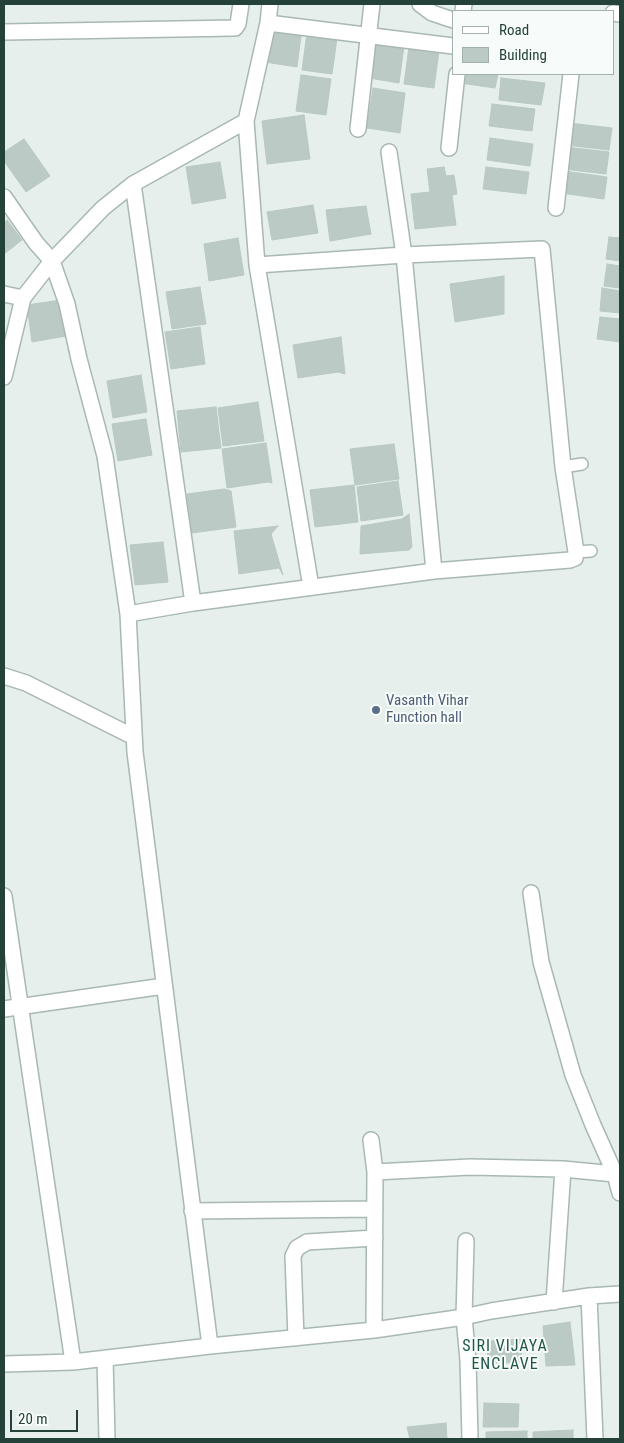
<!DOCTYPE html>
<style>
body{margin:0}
#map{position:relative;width:624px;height:1443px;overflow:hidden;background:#e6efeb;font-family:"Roboto Condensed",sans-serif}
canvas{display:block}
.frame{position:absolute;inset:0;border:5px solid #24423a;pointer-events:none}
.legend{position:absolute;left:452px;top:10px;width:162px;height:65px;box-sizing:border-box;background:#f7fbf9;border:1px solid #a3b1ad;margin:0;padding:6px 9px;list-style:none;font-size:15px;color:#24423a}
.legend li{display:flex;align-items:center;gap:10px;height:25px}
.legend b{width:25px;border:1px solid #a3b1ad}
.scale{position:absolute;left:10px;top:1410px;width:68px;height:22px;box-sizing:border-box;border:2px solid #24423a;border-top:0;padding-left:6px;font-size:15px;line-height:18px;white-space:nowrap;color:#24423a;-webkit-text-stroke:4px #f7fbf9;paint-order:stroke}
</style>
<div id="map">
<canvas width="624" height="1443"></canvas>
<div class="frame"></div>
<ul class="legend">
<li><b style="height:6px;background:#fff"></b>Road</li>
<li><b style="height:14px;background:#bbcac4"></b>Building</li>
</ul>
<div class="scale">20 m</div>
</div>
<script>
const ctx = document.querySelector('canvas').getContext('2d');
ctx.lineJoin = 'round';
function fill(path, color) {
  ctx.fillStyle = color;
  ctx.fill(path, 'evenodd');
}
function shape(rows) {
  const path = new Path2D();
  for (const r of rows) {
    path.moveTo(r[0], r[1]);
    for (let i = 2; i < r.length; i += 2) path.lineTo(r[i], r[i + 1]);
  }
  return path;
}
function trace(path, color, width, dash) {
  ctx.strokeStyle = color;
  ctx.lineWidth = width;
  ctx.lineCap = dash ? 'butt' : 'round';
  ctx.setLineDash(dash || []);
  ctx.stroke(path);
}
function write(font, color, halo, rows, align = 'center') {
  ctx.font = font + ' "Roboto Condensed",sans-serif';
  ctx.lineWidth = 4;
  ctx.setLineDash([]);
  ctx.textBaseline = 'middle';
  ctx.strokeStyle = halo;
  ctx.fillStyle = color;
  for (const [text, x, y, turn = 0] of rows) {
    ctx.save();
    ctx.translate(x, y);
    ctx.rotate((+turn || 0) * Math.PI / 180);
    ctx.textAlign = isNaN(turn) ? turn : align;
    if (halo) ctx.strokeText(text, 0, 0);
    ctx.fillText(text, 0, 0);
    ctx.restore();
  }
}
const building = shape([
 [269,32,301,36,297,67,265,62,269,32],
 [307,33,337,38,332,74,302,70,307,33],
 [374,42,404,46,399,83,369,78,374,42],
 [409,47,439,51,434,88,404,84,409,47],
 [461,74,498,74,495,88,460,83,461,74],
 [301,75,331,79,326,115,296,111,301,75],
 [501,78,545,83,541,105,499,100,501,78],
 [373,88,405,93,400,133,367,128,373,88],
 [492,104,535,109,532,131,489,126,492,104],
 [304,115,310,159,267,164,262,121,304,115],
 [569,123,612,128,609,150,566,145,569,123],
 [490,138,533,144,530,166,487,160,490,138],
 [24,139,50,176,26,192,4,161,4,152,24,139],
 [566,147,609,152,606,174,563,169,566,147],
 [220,162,226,198,192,204,186,167,220,162],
 [444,167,446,176,454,175,457,194,452,195,456,225,415,229,411,194,430,192,427,169,444,167],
 [486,167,529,172,526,194,483,189,486,167],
 [564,171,607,177,604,199,561,193,564,171],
 [313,205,318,233,272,240,267,212,313,205],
 [366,206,371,234,330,241,326,210,366,206],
 [7,220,22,240,4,254,4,223,7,220],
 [609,237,620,238,620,261,606,259,609,237],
 [238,238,244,275,209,281,204,244,238,238],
 [607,264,620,266,620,288,604,286,607,264],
 [504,276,504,314,455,322,450,284,504,276],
 [200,287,206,324,172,329,166,292,200,287],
 [602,288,620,291,620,313,600,311,602,288],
 [61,300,66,336,32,342,27,305,61,300],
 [600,317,620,319,620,342,597,339,600,317],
 [200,327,205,364,171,369,165,332,200,327],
 [341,337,345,374,338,372,298,378,293,345,341,337],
 [141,375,147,412,113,418,107,381,141,375],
 [258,402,264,441,223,446,218,408,258,402],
 [216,407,221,448,181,452,177,411,216,407],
 [146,419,152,455,118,461,112,424,146,419],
 [266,443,272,483,268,482,227,488,222,449,266,443],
 [394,444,399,479,355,485,350,449,394,444],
 [398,481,403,515,361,521,357,487,398,481],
 [354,485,358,522,315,527,310,490,354,485],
 [224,489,231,491,236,527,192,533,187,494,224,489],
 [409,514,412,547,409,550,360,554,361,526,402,519,409,514],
 [278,526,271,534,283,575,279,568,239,574,234,531,278,526],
 [163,542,168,582,135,585,130,545,163,542],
 [570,1322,575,1365,546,1366,543,1326,570,1322],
 [520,1339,522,1362,488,1364,487,1341,520,1339],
 [484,1403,519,1404,518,1427,483,1427,484,1403],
 [446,1423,447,1439,410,1439,407,1427,446,1423],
 [573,1430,573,1439,533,1439,533,1432,573,1430],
 [527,1431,527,1439,486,1439,486,1432,527,1431]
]);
fill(building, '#bbcac4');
trace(building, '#b8c9c2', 1);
const service = shape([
 [563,467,582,464],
 [576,552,591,551]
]);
const minor = shape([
 [420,4,432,13,453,20],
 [463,11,464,4],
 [613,13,620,14],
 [268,23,453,46],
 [4,32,235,28,238,24,241,4],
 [246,121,257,265,311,587],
 [358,129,372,4],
 [449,148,457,74],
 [389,152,404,255,434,571],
 [133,184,193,603],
 [4,197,36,243,52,261,67,304,79,359,105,456,128,614,135,752,210,1346],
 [556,208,571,74],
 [4,294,23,298],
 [4,377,23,298,52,261,103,208,133,184,246,121,268,23,270,4],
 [128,614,193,603,434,571,570,560,575,558,576,552,563,467,542,249,404,255,257,265],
 [4,676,26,683,134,737],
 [531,893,541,962,573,1075,593,1125,615,1174,620,1193],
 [4,896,73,1362],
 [4,1009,164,986],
 [371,1140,375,1172,470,1167,563,1169,615,1174],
 [192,1211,375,1209],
 [466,1241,464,1317,468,1360,470,1439],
 [589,1296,595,1439],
 [554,1302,563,1169],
 [374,1330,375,1172],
 [296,1338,293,1256,297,1248,307,1242,375,1238],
 [105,1358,107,1439],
 [4,1364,73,1362,210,1346,374,1330,464,1317,491,1311,589,1296,620,1294]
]);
trace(service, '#a8b8b2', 14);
trace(minor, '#a8b8b2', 18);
trace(service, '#fff', 11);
trace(minor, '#fff', 15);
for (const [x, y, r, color] of [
 [376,710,5,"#5c6f8a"]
]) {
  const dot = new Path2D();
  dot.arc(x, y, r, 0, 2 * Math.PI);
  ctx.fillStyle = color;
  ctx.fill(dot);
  trace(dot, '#f7fbf9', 2);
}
write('15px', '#4e5e75', '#f7fbf9', [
 ["Vasanth Vihar",386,701],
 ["Function hall",386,718]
], 'left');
ctx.letterSpacing = '1px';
write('16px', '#1f5548', '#f7fbf9', [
 ["SIRI VIJAYA",505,1347],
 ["ENCLAVE",505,1365]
]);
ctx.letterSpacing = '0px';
</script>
